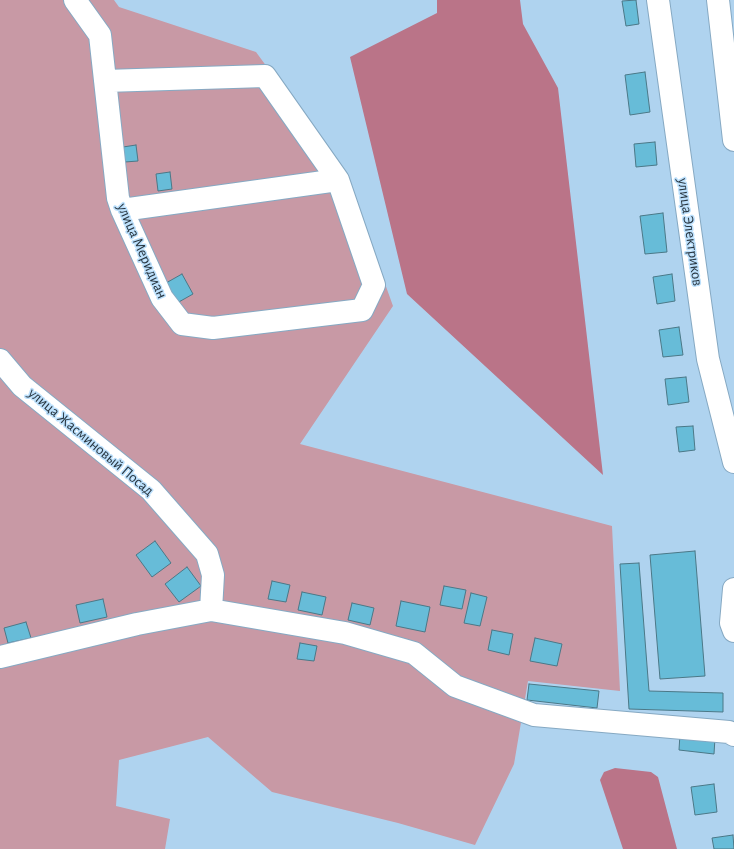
<!DOCTYPE html>
<meta charset="utf-8">
<style>
body{margin:0}
canvas{display:block;background:#afd3ef}
</style>
<canvas width="734" height="849"></canvas>
<script>
const ctx = document.querySelector('canvas').getContext('2d');
ctx.lineJoin = 'round';
function fill(path, color) {
  ctx.fillStyle = color;
  ctx.fill(path, 'evenodd');
}
function shape(rows) {
  const path = new Path2D();
  for (const r of rows) {
    path.moveTo(r[0], r[1]);
    for (let i = 2; i < r.length; i += 2) path.lineTo(r[i], r[i + 1]);
  }
  return path;
}
function trace(path, color, width, dash) {
  ctx.strokeStyle = color;
  ctx.lineWidth = width;
  ctx.lineCap = dash ? 'butt' : 'round';
  ctx.setLineDash(dash || []);
  ctx.stroke(path);
}
function write(font, color, halo, rows, align = 'center') {
  ctx.font = font + ' "Alegreya Sans",sans-serif';
  ctx.lineWidth = 3;
  ctx.setLineDash([]);
  ctx.textBaseline = 'middle';
  ctx.strokeStyle = halo;
  ctx.fillStyle = color;
  for (const [text, x, y, turn = 0] of rows) {
    ctx.save();
    ctx.translate(x, y);
    ctx.rotate((+turn || 0) * Math.PI / 180);
    ctx.textAlign = isNaN(turn) ? turn : align;
    if (halo) ctx.strokeText(text, 0, 0);
    ctx.fillText(text, 0, 0);
    ctx.restore();
  }
}
fill(shape([
 [0,0,114,0,119,7,256,52,346,175,393,306,300,444,612,526,620,691,528,681,514,764,475,845,398,823,272,792,208,737,119,760,116,806,170,819,165,849,0,849]
]), '#c899a5');
fill(shape([
 [437,0,520,0,523,24,558,88,603,475,407,294,350,57,437,13],
 [615,768,651,772,658,777,677,849,623,849,600,780,604,772]
]), '#ba7488');
const building = shape([
 [636,0,639,24,626,26,622,1,636,0],
 [645,72,650,112,630,115,625,75,645,72],
 [655,142,657,165,636,167,634,144,655,142],
 [136,145,138,161,125,162,123,147,136,145],
 [170,172,172,189,158,191,156,174,170,172],
 [663,213,667,252,645,254,640,216,663,213],
 [182,274,193,294,177,303,166,283,182,274],
 [672,274,675,301,657,304,653,277,672,274],
 [679,327,683,355,663,357,659,330,679,327],
 [686,377,689,402,668,405,665,379,686,377],
 [693,426,695,450,679,452,676,427,693,426],
 [155,541,171,563,152,577,136,555,155,541],
 [695,551,705,676,660,679,650,555,695,551],
 [639,563,649,691,723,693,723,712,629,709,620,564,639,563],
 [187,567,201,586,179,602,165,584,187,567],
 [272,581,290,585,286,602,268,599,272,581],
 [444,586,466,590,462,609,440,605,444,586],
 [302,592,326,597,322,615,298,610,302,592],
 [471,593,487,597,480,626,464,623,471,593],
 [103,599,107,617,80,623,76,605,103,599],
 [401,601,430,607,425,632,396,626,401,601],
 [352,603,374,608,370,625,348,620,352,603],
 [26,622,31,638,8,643,4,628,26,622],
 [492,630,513,634,509,655,488,650,492,630],
 [535,638,562,644,557,666,530,661,535,638],
 [300,643,317,646,314,661,297,659,300,643],
 [529,684,599,691,597,708,527,700,529,684],
 [680,734,715,738,714,754,679,750,680,734],
 [714,784,717,812,695,815,691,787,714,784],
 [733,835,734,849,714,849,712,838,733,835]
]);
fill(building, '#67bcd8');
trace(building, '#4b7887', 1);
const minor = shape([
 [75,0,100,35,118,198,122,210,162,298,182,324,213,328,362,310,374,285,338,180,265,76,105,81],
 [658,0,708,359,734,462],
 [718,0,734,140],
 [122,210,338,180],
 [0,360,22,386,151,490,207,554,213,575,211,610],
 [734,589,731,623,734,631],
 [0,657,137,624,211,610,345,633,414,653,455,686,534,715,729,732,734,735]
]);
trace(minor, '#86a9c3', 24);
trace(minor, '#fff', 22);
write('15px', '#283641', '#bce0fc', [
 ["улица Электриков",690,232,82],
 ["улица Меридиан",142,251,66],
 ["улица Жасминовый Посад",91,442,40]
]);
</script>
